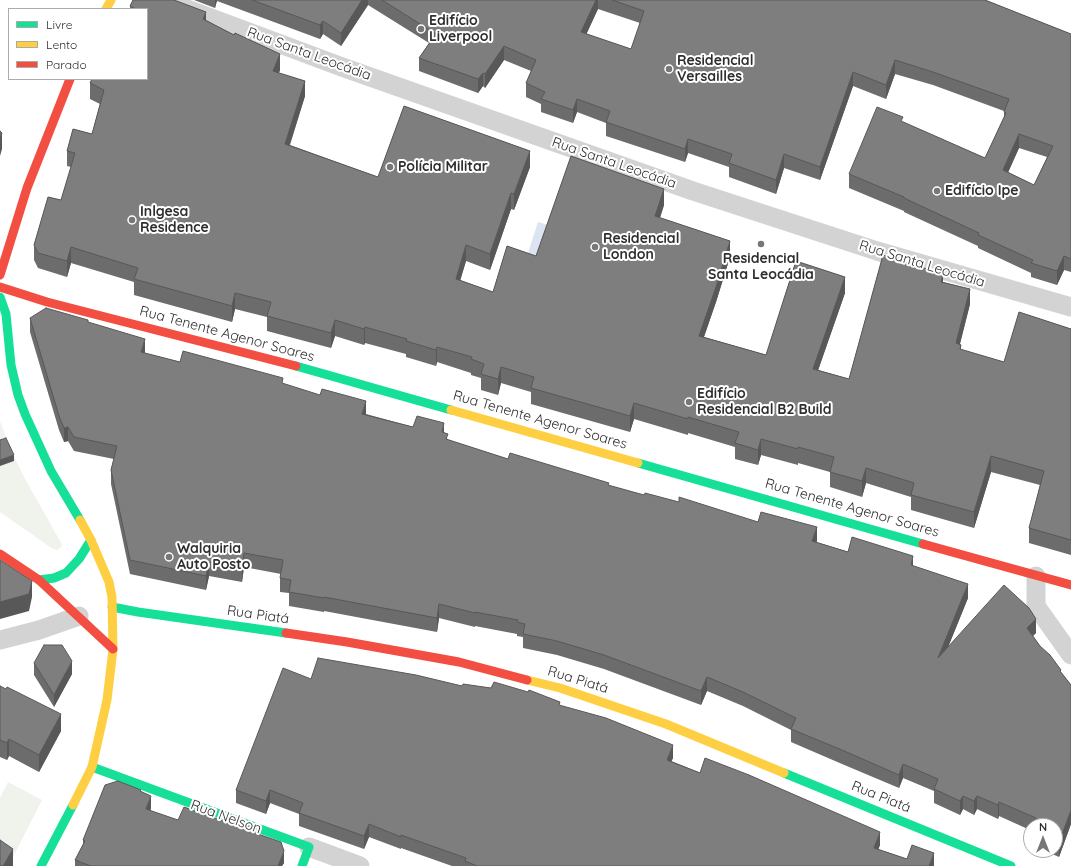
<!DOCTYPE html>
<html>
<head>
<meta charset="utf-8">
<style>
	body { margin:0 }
	#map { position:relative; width:1071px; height:866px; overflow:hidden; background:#fff; font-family:Quicksand,sans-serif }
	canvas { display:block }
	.legend { position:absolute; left:8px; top:8px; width:140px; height:72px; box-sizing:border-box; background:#fff; border:1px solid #ababab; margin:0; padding:5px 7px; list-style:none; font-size:12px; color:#2e2e2e }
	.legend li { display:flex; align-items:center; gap:8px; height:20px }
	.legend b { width:20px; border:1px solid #ababab }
	.north { position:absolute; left:1023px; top:818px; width:40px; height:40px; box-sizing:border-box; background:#fff; border:1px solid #ababab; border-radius:50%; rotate:0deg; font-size:11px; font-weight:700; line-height:16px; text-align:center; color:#2e2e2e }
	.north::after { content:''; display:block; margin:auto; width:14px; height:18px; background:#777; clip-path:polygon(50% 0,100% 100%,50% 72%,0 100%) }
</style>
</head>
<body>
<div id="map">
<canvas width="1071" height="866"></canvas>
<ul class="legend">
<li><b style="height:5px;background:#16e098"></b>Livre</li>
<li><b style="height:5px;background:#ffcf43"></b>Lento</li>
<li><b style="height:5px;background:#f24e42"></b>Parado</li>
</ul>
<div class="north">N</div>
</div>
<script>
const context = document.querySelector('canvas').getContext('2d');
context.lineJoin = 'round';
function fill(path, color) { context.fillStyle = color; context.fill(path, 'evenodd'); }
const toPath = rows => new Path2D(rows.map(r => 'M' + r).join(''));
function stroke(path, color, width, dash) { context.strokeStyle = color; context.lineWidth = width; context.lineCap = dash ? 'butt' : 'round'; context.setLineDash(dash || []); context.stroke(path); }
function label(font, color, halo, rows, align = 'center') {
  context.font = font + ' Quicksand,sans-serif'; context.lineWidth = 4; context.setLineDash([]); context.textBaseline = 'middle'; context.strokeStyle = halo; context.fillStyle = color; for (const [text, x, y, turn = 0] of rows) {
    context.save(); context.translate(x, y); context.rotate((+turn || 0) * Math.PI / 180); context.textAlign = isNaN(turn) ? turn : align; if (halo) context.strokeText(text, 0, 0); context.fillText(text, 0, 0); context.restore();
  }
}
fill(toPath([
	[0,421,10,448,25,479,60,541,62,546,58,550,53,549,0,512],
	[8,782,42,800,11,861,0,855,0,798]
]), '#eff3ec');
fill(toPath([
	[538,222,548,225,534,265,525,262]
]), '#dbe4f0');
stroke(toPath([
	[163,0,342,67,693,191,877,251,1071,307],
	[1036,576,1036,606,1071,655],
	[0,640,39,630,79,616],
	[309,847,360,866]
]), '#d3d3d3', 19);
stroke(toPath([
	[0,297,6,314,11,365,18,395,25,414,51,471,80,520],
	[296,366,451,410],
	[638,463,923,544],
	[39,580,54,578,66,573,79,559,91,540],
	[112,607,138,612,286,633],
	[92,767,309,847,302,866],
	[784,773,1011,866],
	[41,866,73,805]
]), '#16e098', 9);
stroke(toPath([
	[106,9,111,0],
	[451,410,638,463],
	[527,680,560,688,666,724,784,773],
	[73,805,92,767,107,700,113,649,112,597,109,582,91,540,80,520]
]), '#ffcf43', 9);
stroke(toPath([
	[0,275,27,188,70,79],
	[0,287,47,302,296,366],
	[923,544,1071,585],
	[0,554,39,580,113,649],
	[286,633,347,642,459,662,527,680]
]), '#f24e42', 9);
fill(toPath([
	[133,0,174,0,206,12,206,20,234,35,235,33,280,54,280,70,279,73,305,81,305,96,290,145,378,177,404,106,530,151,530,167,514,210,511,209,490,270,466,261,460,280,493,292,507,246,536,256,571,156,664,189,664,205,660,218,730,241,730,257,716,302,704,337,766,355,796,261,845,277,845,293,818,370,849,379,883,255,943,274,943,282,970,289,970,304,960,344,961,345,961,350,1004,362,1019,312,1071,329,1071,555,1029,543,1029,528,1040,485,991,472,974,528,911,510,911,497,866,483,862,497,830,487,830,472,798,463,798,465,761,455,758,465,735,459,735,447,688,433,688,435,634,419,630,432,531,404,531,392,501,383,498,395,481,390,481,378,471,375,471,373,437,362,436,366,406,357,406,354,365,343,364,345,335,336,331,348,267,331,267,317,235,309,232,322,134,295,134,282,71,263,67,277,38,268,34,260,34,245,48,197,61,200,71,167,67,166,67,151,73,129,92,134,100,104,90,99,90,83,92,79,147,79,147,9,130,9,130,6],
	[194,0,985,0,1071,34,1071,272,1064,270,1057,285,1031,277,1031,273,978,248,978,246,904,212,904,211,849,188,849,174,903,122,985,158,1004,117,1004,111,933,85,895,74,886,99,853,86,820,180,784,168,776,194,729,177,729,167,688,153,685,162,606,136,606,123,577,112,573,123,541,112,541,104,526,97,526,83,531,71,504,60,485,88,483,86,478,93,419,71,419,58,429,43,368,5,341,46,323,34,320,39,217,1,215,8],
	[598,9,640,23,631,49,586,34],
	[1019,148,1047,157,1034,185,1008,172],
	[30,318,88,322,144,353,180,362,283,384,366,414,413,427,444,433,448,440,508,459,817,541,816,542,848,552,913,566,968,598,948,647,1036,633,1033,636,1040,646,1071,685,1071,824,1059,857,1043,850,1055,850,1055,826,1031,826,1031,845,1030,845,1030,830,999,816,998,819,977,809,974,815,963,809,960,815,934,803,934,791,903,778,899,788,842,764,791,742,791,730,743,706,707,691,701,705,604,669,557,655,523,648,523,637,517,636,517,634,475,626,475,627,439,618,437,632,324,611,324,612,289,606,289,593,280,592,280,578,281,574,244,567,242,582,209,576,206,590,130,574,111,484,111,470,114,459,74,451,68,441,64,442,59,430,30,332],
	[34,663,72,674,54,707,34,675],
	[311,679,462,686,560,706,673,758,671,761,880,845,878,849,907,859,934,866,452,866,401,848,401,849,369,837,364,849,299,826,299,814,270,803,266,814,236,803,236,790],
	[0,686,61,731,39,772,9,756,7,760,0,757],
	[141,792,151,808,150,811,178,820,257,834,284,863,282,866,75,866,75,860,83,844,83,840]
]), '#6c6c6c');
fill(toPath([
	[215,0,217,0,215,8],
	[362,0,368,0,368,5,341,46,341,33],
	[596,0,598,0,598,9,581,46,581,32],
	[206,12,206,28,203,19],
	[323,21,323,34,320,39,320,25],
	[504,46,504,60,485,88,485,74],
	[280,54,280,70,273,86,273,71],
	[895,60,895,74,886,99,886,85],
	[853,72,853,86,820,180,820,167],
	[483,73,483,86,478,93,478,79],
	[305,81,305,96,285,159,285,144],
	[577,99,577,112,573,123,573,110],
	[2,133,2,149,0,156,0,139],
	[1019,134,1019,148,1003,184,1003,170],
	[688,139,688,153,685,162,685,149],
	[530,151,530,167,514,210,514,194],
	[784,154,784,168,776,194,776,180],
	[664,189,664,205,655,232,655,216],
	[511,193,511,209,490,270,490,254],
	[730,241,730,257,716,302,699,351,699,336],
	[466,245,466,261,456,295,456,279],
	[71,247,71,263,67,277,67,261],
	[1064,256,1064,270,1057,285,1057,271],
	[943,274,943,289,941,282],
	[845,277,845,293,813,385,813,369],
	[970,289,970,304,956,359,956,343],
	[235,293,235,309,232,322,232,306],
	[335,320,335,336,331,348,331,333],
	[365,327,365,343,364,345,364,329],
	[145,339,145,353,141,366,141,352],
	[437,347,437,362,436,366,436,350],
	[501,367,501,383,498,395,498,379],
	[366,401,366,415,362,414],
	[634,403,634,419,630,432,630,416],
	[444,423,444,437,442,432],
	[68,427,68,441,64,442,64,428],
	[761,439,761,455,758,465,758,450],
	[14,455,14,461,0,466,0,460],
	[991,456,991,472,974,528,974,512],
	[866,468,866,483,862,497,862,481],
	[817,527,817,541,812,555,812,541],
	[244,553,244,567,242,582,242,568],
	[913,556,913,569,911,565],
	[209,562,209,576,206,590,206,576],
	[32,581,32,597,29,611,0,619,0,602],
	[968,584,968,598,938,672,938,658],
	[439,604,439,618,437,632,437,618],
	[1036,619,1036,633,1027,641,1027,628],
	[72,661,72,674,54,707,54,695],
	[707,677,707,691,701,705,701,691],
	[61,714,61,731,39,772,39,755],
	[9,739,9,756,7,760,7,743],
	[673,745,673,758,667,772,667,760],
	[903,764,903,778,899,788,899,775],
	[270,790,270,803,266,814,266,801],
	[151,796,151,808,146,822,146,809],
	[963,796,963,809,960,815,960,801],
	[977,796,977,809,974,815,974,801],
	[999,802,999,816,998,819,998,805],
	[1071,810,1071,824,1059,857,1059,843],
	[369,824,369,837,364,849,364,836],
	[880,832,880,845,874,861,874,848],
	[13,849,13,866,3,866],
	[284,851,284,863,282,866,278,866],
	[934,853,934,866,929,866]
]), '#585858');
const building = toPath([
	[133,0,174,0,206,12,203,19,234,35,235,33,280,54,273,71,305,81,285,144,378,177,404,106,530,151,514,194,511,193,490,254,466,245,456,279,493,292,507,246,536,256,571,156,664,189,655,216,730,241,716,287,699,336,766,355,796,261,845,277,813,369,849,379,883,255,943,274,941,282,970,289,956,343,961,345,960,349,1004,362,1019,312,1071,329,1071,540,1029,528,1044,471,991,456,974,512,911,495,914,483,866,468,862,481,830,472,834,457,798,447,798,449,761,439,758,450,735,443,739,432,688,417,688,419,634,403,630,416,531,388,534,377,501,367,498,379,481,374,484,364,471,359,472,357,437,347,436,350,406,341,407,339,365,327,364,329,335,320,331,333,267,316,271,302,235,293,232,306,134,279,138,268,71,247,67,261,38,253,34,245,48,197,61,200,75,153,67,151,73,129,92,134,104,90,90,83,92,79,147,79,147,9,136,9,130,6,133,0],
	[252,0,362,0,341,33,323,21,320,25,252,0],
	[382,0,596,0,581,32,631,49,644,11,612,0,985,0,1071,34,1071,259,1064,256,1057,271,1031,263,1033,260,978,235,979,233,904,198,904,197,849,174,877,107,903,117,901,121,985,158,1006,113,1004,112,1009,99,933,72,895,60,886,85,853,72,820,167,784,154,776,180,729,163,732,154,688,139,685,149,606,122,610,111,577,99,573,110,541,99,545,92,526,83,536,60,504,46,485,74,483,73,478,79,419,58,436,34,382,0],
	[1019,134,1053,146,1034,185,1003,170,1019,134],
	[0,131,2,133,0,139,0,131],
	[46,308,88,320,88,322,145,339,141,352,180,362,183,351,283,378,282,383,320,395,322,389,366,401,362,414,413,427,417,416,444,423,442,432,448,434,446,439,508,459,510,453,609,483,608,485,644,495,645,493,679,502,679,497,758,522,761,512,817,527,812,541,848,552,852,537,913,556,911,565,968,584,938,658,1004,585,1029,608,1036,619,1027,628,1040,646,1050,655,1061,670,1060,671,1071,685,1071,810,1059,843,1055,841,1055,826,1032,826,1036,818,999,802,998,805,977,796,974,801,963,796,960,801,934,789,938,779,903,764,899,775,842,750,791,729,796,718,743,692,707,677,701,691,604,655,557,641,523,634,525,624,517,622,518,620,475,612,475,613,439,604,437,618,324,597,324,598,289,592,291,580,280,578,283,560,244,553,242,568,209,562,206,576,130,560,111,470,117,446,74,437,68,427,64,428,59,416,30,318,46,308],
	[6,438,14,455,0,460,0,440,6,438],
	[0,560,32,581,29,594,0,602,0,560],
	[44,645,62,645,72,661,54,695,34,663,44,645],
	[318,658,416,675,462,686,463,684,491,688,494,682,528,692,529,690,560,702,559,705,606,718,673,745,667,760,700,773,705,758,749,775,880,832,874,848,907,859,912,845,934,853,929,866,477,866,465,861,466,858,401,835,401,837,369,824,364,836,299,813,303,803,270,790,266,801,236,790,283,668,311,679,318,658],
	[0,686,6,689,7,687,61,714,39,755,9,739,7,743,0,740,0,686],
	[118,781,141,790,140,791,151,796,146,809,178,820,184,807,223,821,225,817,257,829,255,833,281,842,284,851,278,866,91,866,75,860,85,841,83,840,105,785,118,781],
	[0,840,13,849,3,866,0,866,0,840]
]);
fill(building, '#7e7e7e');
stroke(building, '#585858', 1);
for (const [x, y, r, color] of [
	[421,29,4,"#777"],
	[669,69,4,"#777"],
	[390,167,4,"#777"],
	[937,191,4,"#777"],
	[132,220,4,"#777"],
	[761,244,4,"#777"],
	[595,247,4,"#777"],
	[689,402,4,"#777"],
	[169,557,4,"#777"]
]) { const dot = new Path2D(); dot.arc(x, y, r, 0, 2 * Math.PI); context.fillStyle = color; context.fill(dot); stroke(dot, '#fff', 1.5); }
label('bold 14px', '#2e2e2e', '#fff', [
	["Edifício",429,21],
	["Liverpool",429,37],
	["Residencial",677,61],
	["Versailles",677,77],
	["Polícia Militar",398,167],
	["Edifício Ipe",945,191],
	["Inlgesa",140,212],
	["Residence",140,228],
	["Residencial",603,239],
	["London",603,255],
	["Residencial",761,259,"center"],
	["Santa Leocádia",761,275,"center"],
	["Edifício",697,394],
	["Residencial B2 Build",697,410],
	["Walquiria",177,549],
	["Auto Posto",177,565]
], 'left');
label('14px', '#2e2e2e', '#fff', [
	["Rua Santa Leocádia",309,54,20],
	["Rua Santa Leocádia",614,163,19],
	["Rua Santa Leocádia",922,264,17],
	["Rua Tenente Agenor Soares",227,334,15],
	["Rua Tenente Agenor Soares",540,420,16],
	["Rua Tenente Agenor Soares",852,508,16],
	["Rua Piatá",258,615,8],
	["Rua Piatá",578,680,17],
	["Rua Piatá",881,797,22],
	["Rua Nelson",226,817,20]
]);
</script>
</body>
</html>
